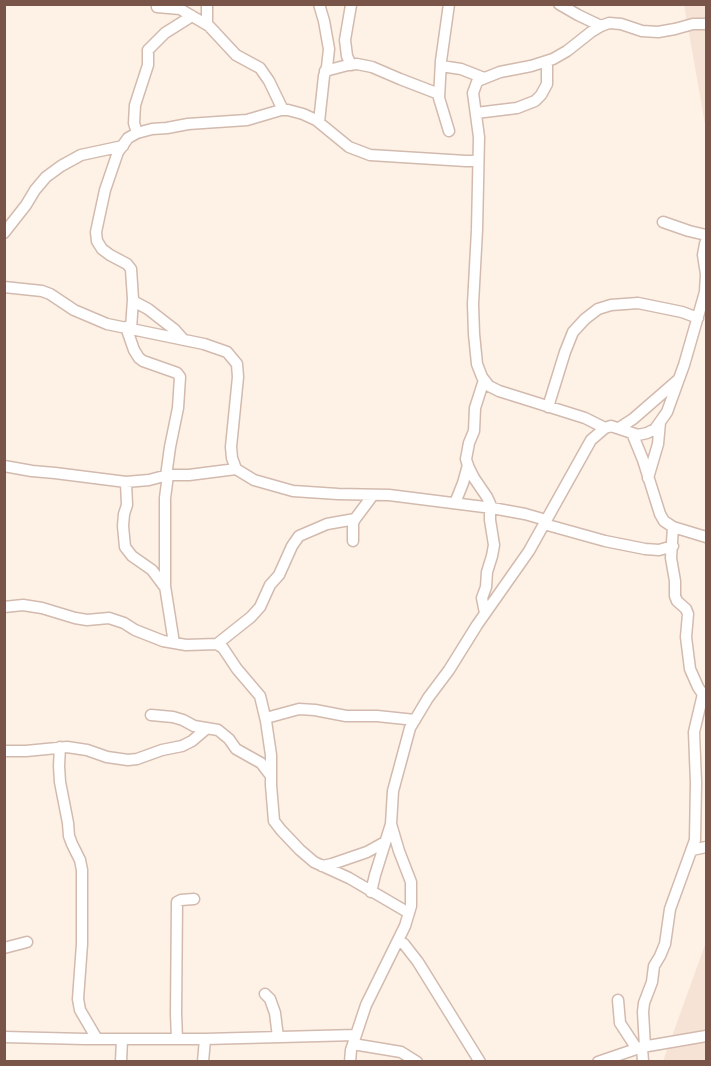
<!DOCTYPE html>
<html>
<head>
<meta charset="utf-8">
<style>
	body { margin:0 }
	#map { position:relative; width:711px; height:1066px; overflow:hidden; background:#fef2e7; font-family:"Archivo Narrow",sans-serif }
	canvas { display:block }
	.frame { position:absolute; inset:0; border:6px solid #795449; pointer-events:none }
</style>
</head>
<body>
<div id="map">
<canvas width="711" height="1066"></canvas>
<div class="frame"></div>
</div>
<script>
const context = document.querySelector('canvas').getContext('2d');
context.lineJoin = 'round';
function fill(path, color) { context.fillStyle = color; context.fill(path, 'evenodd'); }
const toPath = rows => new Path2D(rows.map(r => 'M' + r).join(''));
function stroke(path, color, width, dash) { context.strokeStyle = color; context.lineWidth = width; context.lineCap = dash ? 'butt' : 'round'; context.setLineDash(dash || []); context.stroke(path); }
fill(toPath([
	[684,5,706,5,706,130],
	[706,942,706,1061,663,1061]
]), '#f6e3d5');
const minor = toPath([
	[319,4,324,21,329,49,327,67,324,76,319,122],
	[449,4,441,61,439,98,449,131],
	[559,4,578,15,601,26],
	[351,5,345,40,347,56,351,65],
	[157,7,180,9,209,26,236,55,260,68,269,81,283,110],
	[207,25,207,4],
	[441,66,461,69,484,78],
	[325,71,348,65,357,64,372,67,400,79,439,94],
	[476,113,517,108,535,101,541,95,547,84,547,61],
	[137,133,134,123,135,105,148,65,148,50,165,33,192,16],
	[663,222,689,231,706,235],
	[4,233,26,205,35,190,46,177,61,166,81,155,123,146],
	[4,287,42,291,50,294,74,310,107,324,204,344,227,352,237,364,238,377,231,447,232,458,236,469,254,480,293,491,338,494,389,495,492,508,525,514,546,520],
	[133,301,148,309,175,330,184,340],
	[126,327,134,350,139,358,143,361,177,373,180,377,178,408,170,447,166,476],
	[131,329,133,299,131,269,127,264,110,255,102,249,97,241,96,232,105,190,118,152,128,138,137,133,152,129,167,128,188,124,247,120,281,110,288,110,303,114,316,120,349,147,370,155,466,161,478,161],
	[484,380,475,408,474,431,469,443,466,459,468,466,474,478,487,497,492,508],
	[548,407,565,352,573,332,585,319,598,309,611,305,638,303,682,312,698,318],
	[605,428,585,418,499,391,489,386,482,377,477,364,474,334,473,304,477,230,479,137,473,93,477,82,480,80,500,72,531,66,553,59,567,51,591,32,601,26,609,23,621,24,642,31,658,32,675,29,693,24,706,24],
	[619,428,633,419,679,379],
	[632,433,643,460,660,514,664,521,673,527,706,537],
	[4,466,32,471,55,473,126,482,149,480,168,475,189,475,236,469],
	[168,475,165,498,165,586,174,643],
	[648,478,658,444,660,422],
	[126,482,127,505,124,514,123,526,125,547,132,556,152,570,164,586],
	[455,503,463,483,468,465],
	[544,524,605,541,645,549,659,550,673,546],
	[673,527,671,558,675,581,675,596,677,601,686,609,688,614,686,637,690,669,698,687,706,699],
	[353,541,353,523,355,519,373,495],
	[4,607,23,605,42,608,75,618,87,620,109,618,124,623,135,630,163,641,186,645,217,644,223,648,237,669,260,696,266,721,271,755,271,785,274,821,281,830,300,850,314,862,349,878,409,913],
	[485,613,482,598,486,587,487,572,492,556,494,545,490,520,490,508],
	[217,644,251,617,260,607,270,585,279,575,292,546,299,536,327,524,355,519],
	[151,715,173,717,183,720,194,726,218,730,229,739,236,749,261,763,271,776],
	[266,718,299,709,315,710,346,716,377,716,415,720],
	[60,747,59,766,60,782,68,823,69,836,72,844,80,860,82,870,82,944,78,999,80,1010,97,1039],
	[4,751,26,751,67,747,87,750,107,757,128,760,137,759,162,750,182,746,192,741,206,729],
	[692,850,706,847],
	[322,866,332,864,367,852,385,842],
	[371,892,375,875,391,824],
	[398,941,404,944,418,962,480,1062],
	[4,948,27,942],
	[265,994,270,999,275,1013,278,1037],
	[618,1000,620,1023,637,1049],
	[4,1037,85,1039,205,1039,356,1035],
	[177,1039,176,1014,177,902,181,900,194,899],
	[353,1044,401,1052,417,1062],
	[642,1047,643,1062],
	[645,1047,643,1012,644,1003,652,982,654,966,660,956,665,944,670,909,695,840,696,783,694,732,703,694],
	[121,1062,122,1039],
	[203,1062,205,1039],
	[350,1062,351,1050,366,1005,405,926,411,906,411,882,399,851,391,824,393,791,410,728,428,698,449,670,477,625,529,551,591,440,605,428,611,426,638,435,647,433,655,429,667,412,684,365,705,292,706,274,703,255,705,244,706,241],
	[598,1062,642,1047,706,1036]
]);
stroke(minor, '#d3baae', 13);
stroke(minor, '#fff', 10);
</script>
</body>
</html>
